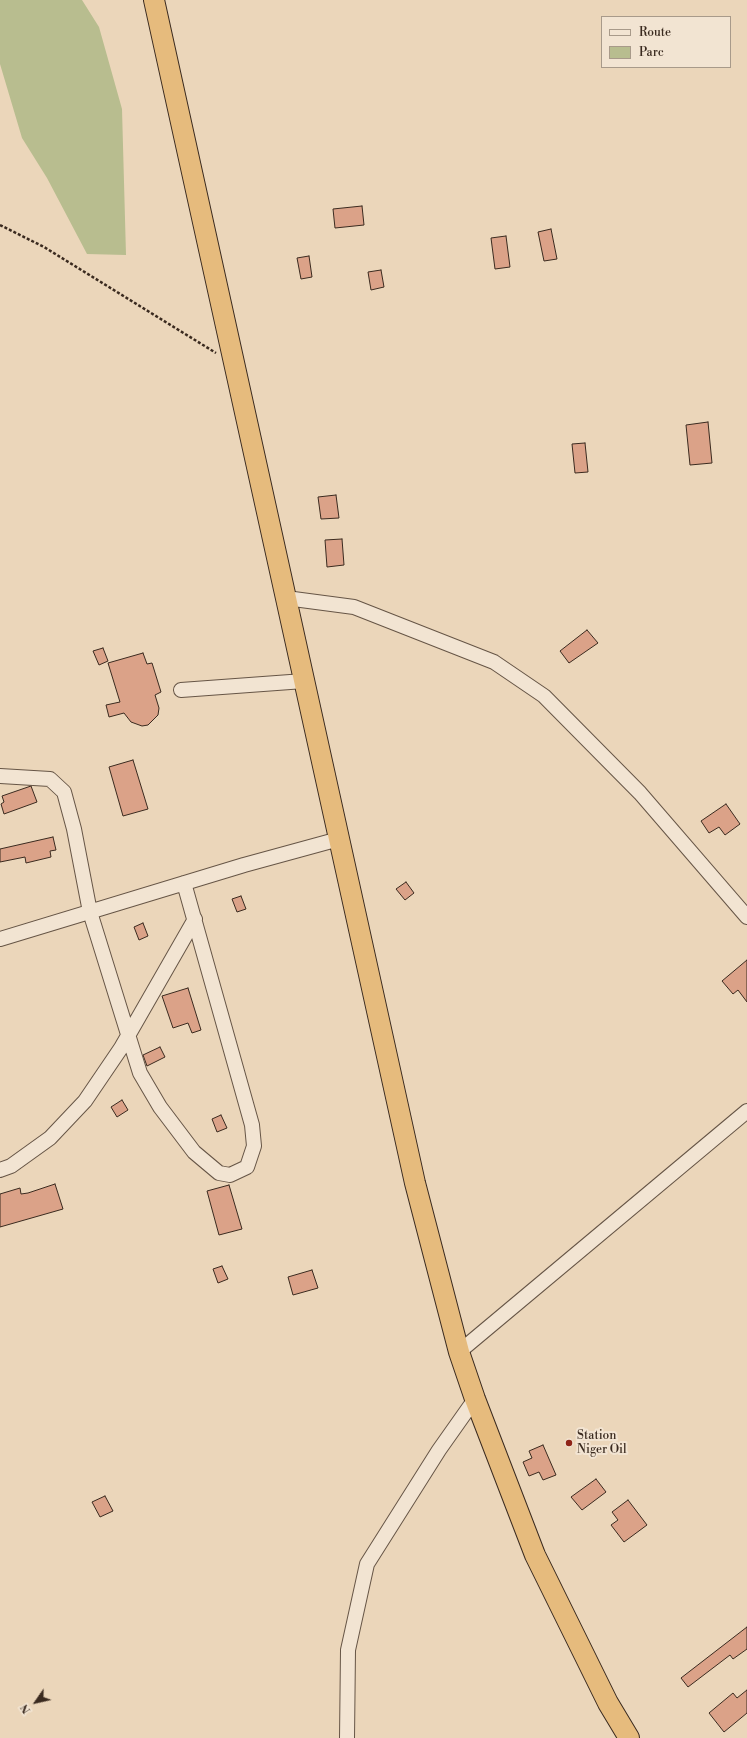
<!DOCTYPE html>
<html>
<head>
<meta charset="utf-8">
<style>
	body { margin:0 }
	#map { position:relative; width:747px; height:1738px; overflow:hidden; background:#ebd6ba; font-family:"Libre Bodoni",serif }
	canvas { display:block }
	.legend { position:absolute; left:601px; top:16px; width:130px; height:52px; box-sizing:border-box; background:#f2e4d2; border:1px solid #a89a8a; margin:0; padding:5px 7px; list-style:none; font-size:12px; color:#3a2a1f }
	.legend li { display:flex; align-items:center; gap:8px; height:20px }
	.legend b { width:20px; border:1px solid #a89a8a }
	.north { position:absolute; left:16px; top:1682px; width:40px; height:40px; -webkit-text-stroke:3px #f2e4d2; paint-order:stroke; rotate:236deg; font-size:11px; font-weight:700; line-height:16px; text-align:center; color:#3a2a1f }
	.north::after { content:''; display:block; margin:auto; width:14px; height:18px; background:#3a2a1f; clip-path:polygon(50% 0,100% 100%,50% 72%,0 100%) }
</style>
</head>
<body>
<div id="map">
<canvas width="747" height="1738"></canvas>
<ul class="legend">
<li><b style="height:5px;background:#f2e4d2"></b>Route</li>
<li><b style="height:11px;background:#b8bd8f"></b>Parc</li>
</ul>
<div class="north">N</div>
</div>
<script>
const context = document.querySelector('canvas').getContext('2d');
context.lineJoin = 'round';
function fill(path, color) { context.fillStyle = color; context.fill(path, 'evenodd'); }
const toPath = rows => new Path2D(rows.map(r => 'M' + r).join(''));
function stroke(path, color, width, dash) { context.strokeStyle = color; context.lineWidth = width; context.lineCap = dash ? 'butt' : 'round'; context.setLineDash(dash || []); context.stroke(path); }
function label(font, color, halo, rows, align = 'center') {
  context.font = font + ' "Libre Bodoni",serif'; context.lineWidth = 4; context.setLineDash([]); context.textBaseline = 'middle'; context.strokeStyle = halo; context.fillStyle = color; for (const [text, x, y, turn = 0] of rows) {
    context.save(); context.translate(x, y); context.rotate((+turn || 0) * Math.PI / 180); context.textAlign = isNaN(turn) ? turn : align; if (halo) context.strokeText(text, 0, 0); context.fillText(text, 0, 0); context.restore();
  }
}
fill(toPath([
	[0,0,82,0,99,27,122,109,126,255,87,254,47,178,22,138,0,64]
]), '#b8bd8f');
const building = toPath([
	[362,206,364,225,335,228,333,209,362,206],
	[551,229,557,259,544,261,538,232,551,229],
	[506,236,510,267,495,269,491,238,506,236],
	[309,256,312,277,301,279,297,258,309,256],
	[381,270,384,287,371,290,368,272,381,270],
	[708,422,712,463,690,465,686,425,708,422],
	[585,443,588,472,575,473,572,444,585,443],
	[336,495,339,518,321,519,318,497,336,495],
	[342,539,344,565,327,567,325,540,342,539],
	[587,630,598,643,569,663,560,651,587,630],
	[103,648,108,661,99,665,93,651,103,648],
	[143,653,147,664,152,663,161,692,155,695,159,708,158,715,148,725,142,726,131,722,124,713,109,717,106,705,120,702,108,663,143,653],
	[133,760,148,809,123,816,109,767,133,760],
	[31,786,37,802,4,814,1,804,4,802,2,796,31,786],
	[726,804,740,824,725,835,719,827,709,833,701,821,726,804],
	[53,837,56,850,50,851,51,857,26,863,25,857,0,862,0,849,53,837],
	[406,882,414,893,405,900,396,889,406,882],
	[241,896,246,909,237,912,232,899,241,896],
	[143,923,148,936,139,940,134,927,143,923],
	[747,960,747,1002,738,990,733,994,722,981,747,960],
	[188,988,201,1030,192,1033,188,1023,173,1028,162,996,188,988],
	[160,1047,165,1057,147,1066,143,1055,160,1047],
	[122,1100,128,1110,117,1117,111,1107,122,1100],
	[221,1115,227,1128,217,1132,212,1119,221,1115],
	[55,1184,63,1209,0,1227,0,1194,20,1188,21,1194,28,1193,55,1184],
	[229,1185,242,1229,219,1235,207,1191,229,1185],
	[222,1266,228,1279,218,1283,213,1269,222,1266],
	[312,1270,318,1288,293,1295,288,1277,312,1270],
	[543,1445,556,1475,543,1480,539,1472,529,1476,523,1462,532,1458,529,1451,543,1445],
	[596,1479,606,1492,582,1510,571,1497,596,1479],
	[105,1496,113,1511,100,1517,92,1502,105,1496],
	[628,1500,647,1525,624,1542,611,1525,618,1520,612,1512,628,1500],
	[747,1627,747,1649,733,1659,730,1655,688,1687,681,1678,747,1627],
	[747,1690,747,1713,724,1732,709,1713,733,1693,737,1698,747,1690]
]);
fill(building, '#dba288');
stroke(building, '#3a2a1f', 1);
const minor = toPath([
	[286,598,354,607,494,662,544,696,640,793,747,917],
	[181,690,304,681],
	[0,776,50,779,64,792,74,829,90,912,140,1073,160,1107,194,1152,219,1173,230,1175,247,1167,254,1146,252,1125,184,883],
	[0,939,244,865,339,839],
	[0,1170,11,1166,50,1138,85,1101,121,1048,195,919],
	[459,1352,747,1111],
	[347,1738,348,1650,367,1564,439,1450,475,1399]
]);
const highway = toPath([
	[154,0,415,1183,459,1352,475,1399,535,1555,608,1703,629,1738]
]);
stroke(minor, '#665546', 16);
stroke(highway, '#3a2a1f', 22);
stroke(toPath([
	[0,225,44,247,216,353]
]), '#3a2a1f', 2.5, [3, 2]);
stroke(minor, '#f2e4d2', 14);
stroke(highway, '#e6bb7d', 20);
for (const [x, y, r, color] of [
	[569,1443,4,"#8f2418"]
]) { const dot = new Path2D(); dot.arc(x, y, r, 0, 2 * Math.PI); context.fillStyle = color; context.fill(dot); stroke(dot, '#f2e4d2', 1.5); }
label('12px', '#3a2a1f', '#f2e4d2', [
	["Station",577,1436],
	["Niger Oil",577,1450]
], 'left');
</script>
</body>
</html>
